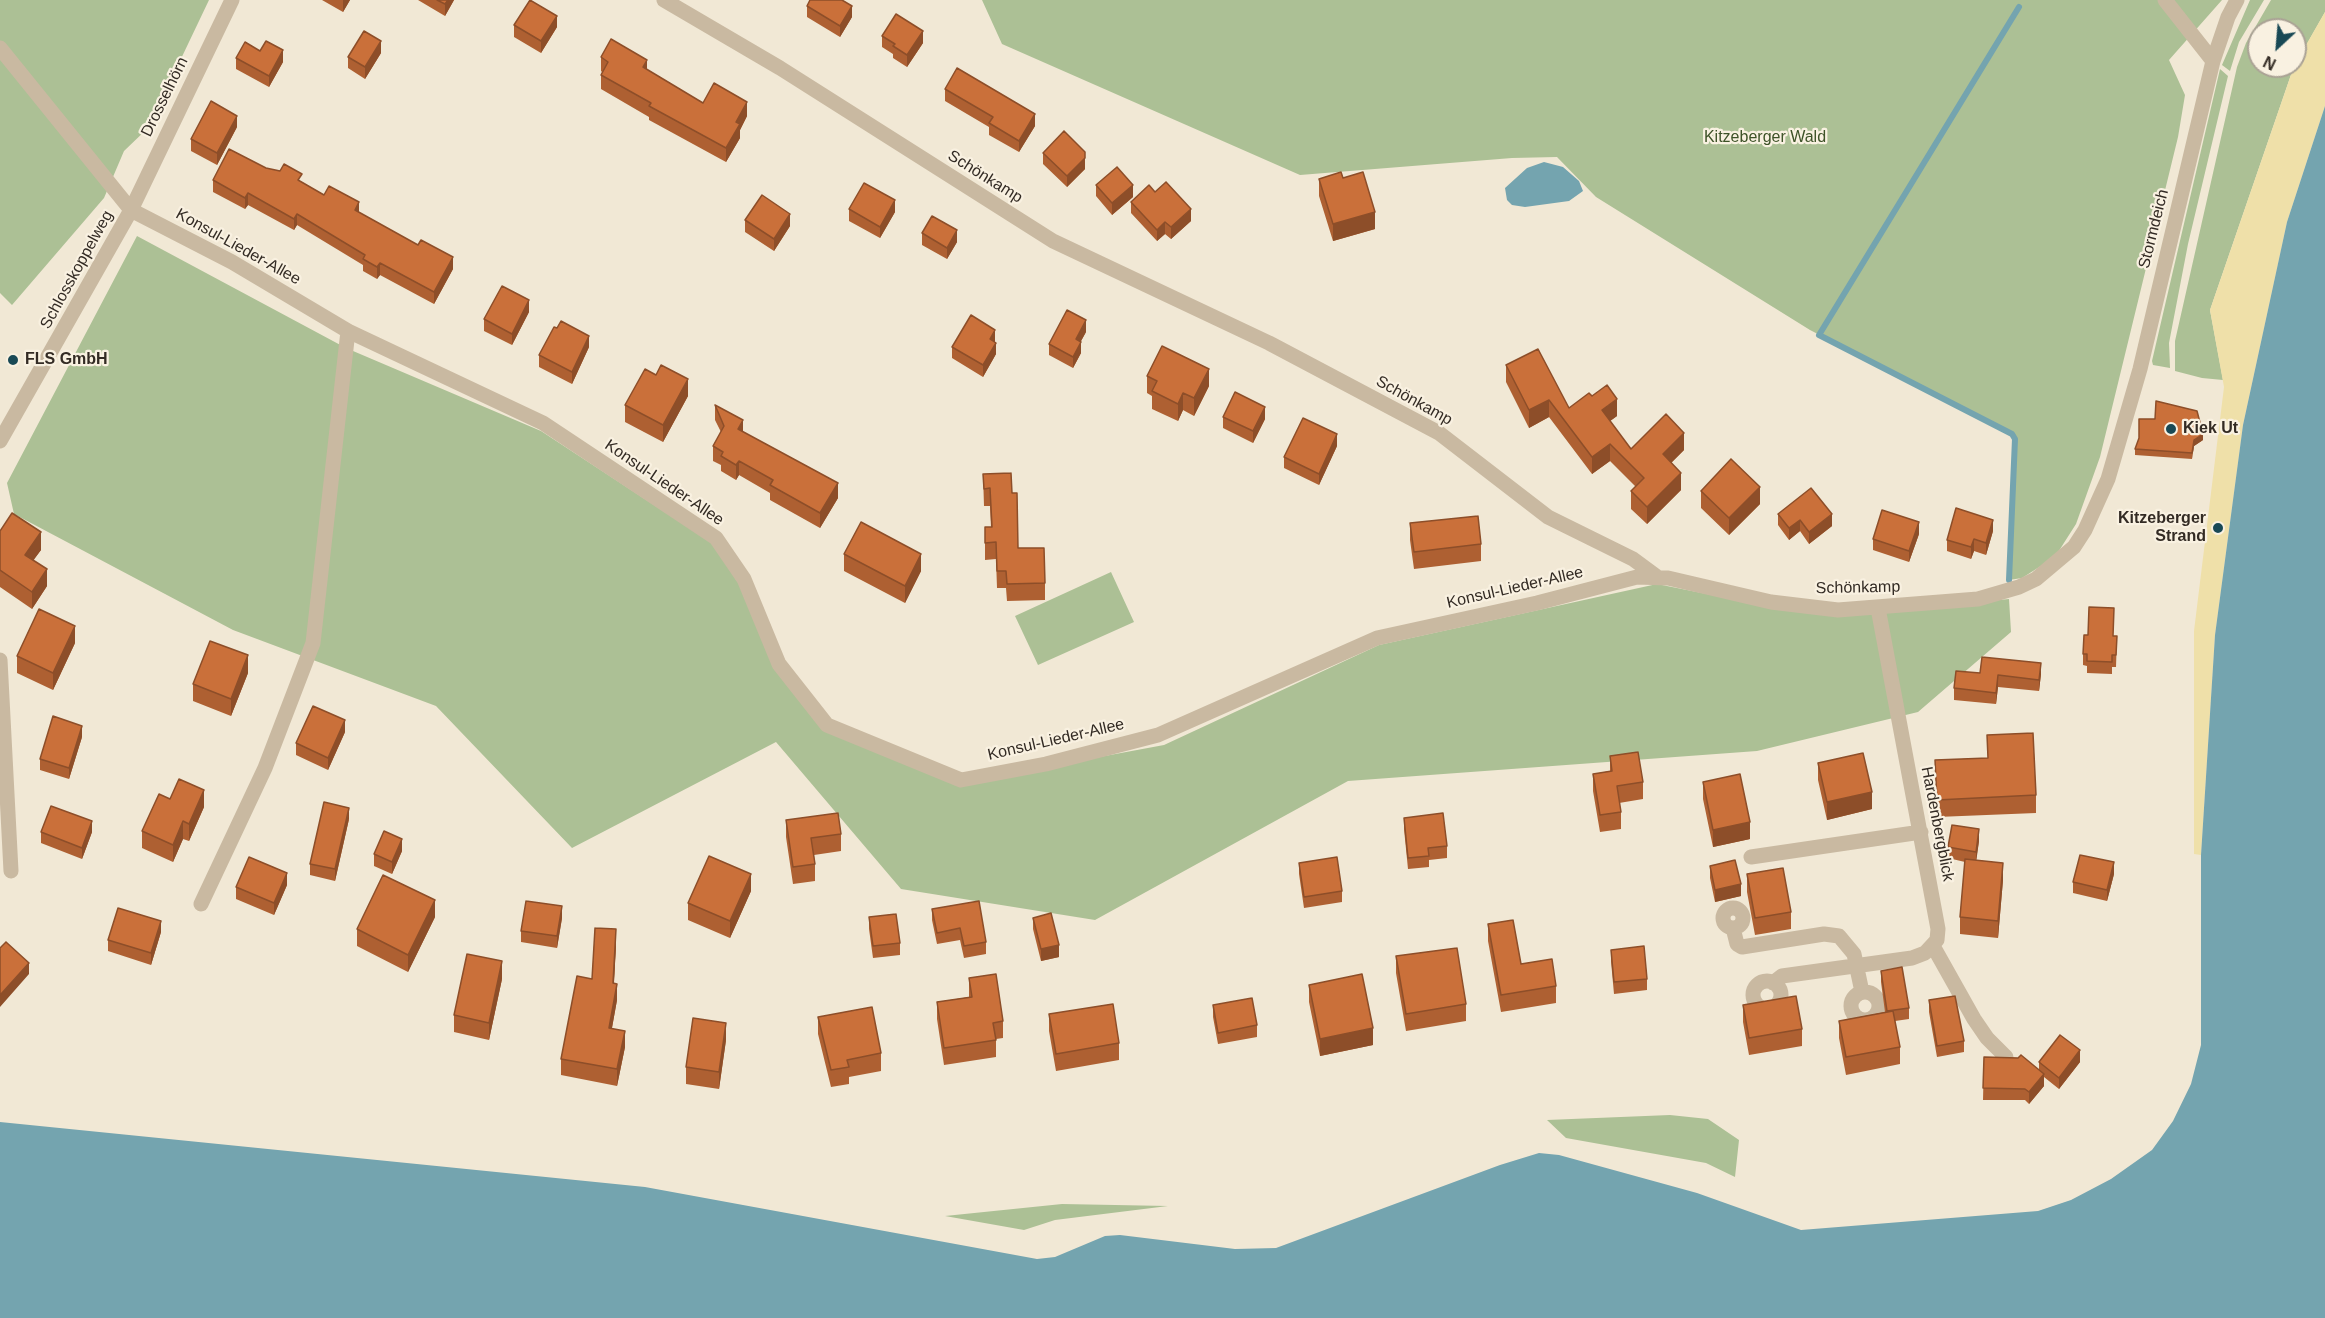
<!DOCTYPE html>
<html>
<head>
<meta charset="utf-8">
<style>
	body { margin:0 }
	#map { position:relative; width:2325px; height:1318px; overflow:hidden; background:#f1e8d5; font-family:Helvetica,sans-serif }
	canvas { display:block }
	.north { position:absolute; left:2247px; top:18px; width:60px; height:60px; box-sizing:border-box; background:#f9f1e1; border:2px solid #aaa295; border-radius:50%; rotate:206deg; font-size:16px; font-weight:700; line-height:24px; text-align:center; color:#332b24 }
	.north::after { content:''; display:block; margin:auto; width:21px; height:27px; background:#194955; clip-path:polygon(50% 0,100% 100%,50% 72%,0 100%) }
</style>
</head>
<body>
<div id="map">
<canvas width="2325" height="1318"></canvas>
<div class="north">N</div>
</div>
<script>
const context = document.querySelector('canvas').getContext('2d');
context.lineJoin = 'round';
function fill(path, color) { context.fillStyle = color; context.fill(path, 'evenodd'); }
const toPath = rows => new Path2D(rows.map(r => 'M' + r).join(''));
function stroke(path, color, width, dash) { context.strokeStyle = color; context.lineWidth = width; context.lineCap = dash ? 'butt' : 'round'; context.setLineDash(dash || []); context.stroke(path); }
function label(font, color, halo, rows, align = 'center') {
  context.font = font + ' Helvetica,sans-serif'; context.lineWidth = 4.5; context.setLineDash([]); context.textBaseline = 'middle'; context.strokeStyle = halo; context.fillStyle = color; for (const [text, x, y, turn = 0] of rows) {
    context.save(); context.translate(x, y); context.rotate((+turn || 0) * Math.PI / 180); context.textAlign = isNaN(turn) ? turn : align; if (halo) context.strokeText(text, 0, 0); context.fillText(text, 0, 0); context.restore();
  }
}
fill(toPath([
	[0,0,209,0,148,128,124,151,104,198,12,305,0,293],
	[982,0,2222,0,2169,60,2185,95,2178,137,2100,457,2076,524,2055,557,2022,578,2009,580,2015,439,2012,434,1810,330,1596,197,1557,157,1512,158,1300,175,1002,44],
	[2250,0,2264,0,2239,42,2230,71,2222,65],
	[2271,0,2325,0,2325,12,2295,65,2295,30,2259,30,2259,66,2294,66,2210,310,2223,380,2202,378,2175,371,2175,341,2237,67,2246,43],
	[2220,69,2228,76,2188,244,2169,343,2170,368,2153,365,2152,361],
	[137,236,346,348,541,431,712,543,739,584,825,728,959,783,1164,745,1379,645,1657,584,1792,611,1873,613,2009,599,2011,632,1918,712,1757,751,1348,781,1095,920,901,889,776,742,572,848,436,706,233,630,14,514,7,483],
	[1111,572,1134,622,1038,665,1015,616],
	[1670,1115,1708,1119,1739,1140,1735,1177,1706,1163,1566,1138,1547,1120],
	[1062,1204,1168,1206,1055,1220,1024,1230,945,1216]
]), '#acc095');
fill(toPath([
	[2325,12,2325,106,2287,222,2243,425,2215,635,2201,855,2194,854,2194,631,2224,387,2210,310,2294,66]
]), '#efe0a9');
fill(toPath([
	[2325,106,2325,1318,0,1318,0,1122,645,1187,1037,1259,1055,1257,1105,1236,1120,1235,1235,1249,1276,1248,1500,1165,1539,1153,1559,1155,1697,1193,1801,1230,2038,1211,2071,1200,2111,1179,2152,1150,2173,1121,2191,1084,2201,1045,2201,855,2215,635,2243,425,2287,222],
	[1544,162,1563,167,1579,181,1583,191,1569,201,1525,207,1512,205,1507,200,1505,188,1527,168]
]), '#74a4af');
stroke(toPath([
	[2009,580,2015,439,2012,434,1819,335,2019,7]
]), '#74a4af', 6);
stroke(toPath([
	[664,0,780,68,1053,241,1269,343,1439,433,1548,517,1633,559,1656,576],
	[2165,0,2213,61],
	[0,48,131,210,232,262,348,331,543,423,716,538,744,579,779,664,827,725,961,780,1046,764,1158,735,1377,638,1537,603,1637,577,1668,578,1771,602,1838,610,1978,599,2019,587,2036,579,2074,547,2085,530,2108,479,2140,369,2213,61,2228,17,2237,0],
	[0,441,131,210,232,0],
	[0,660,11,871],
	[1751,857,1921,832],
	[201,904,265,768,313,643,348,331],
	'1723 918a10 10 0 1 1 20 0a10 10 0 1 1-20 0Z',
	[1733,928,1737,944,1742,947,1824,934,1839,936,1854,954,1862,992],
	[1933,946,1974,1019,1987,1038,2006,1057],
	'1753 995a14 14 0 1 1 28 0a14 14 0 1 1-28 0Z',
	[1773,983,1782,976,1912,958,1925,953,1937,940,1938,929,1878,608],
	'1851 1006a14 14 0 1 1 28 0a14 14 0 1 1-28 0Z'
]), '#c9b9a1', 15);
fill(toPath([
	[322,0,350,0,343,12],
	[418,0,454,0,445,16],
	[807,6,852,17,840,37,807,17],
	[514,25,557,27,541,53,514,37],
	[882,36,923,43,907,67,893,58,893,54,882,47],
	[260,51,283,62,269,87,236,69,236,58],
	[381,53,365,79,348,68,348,57],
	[601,57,647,70,703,103,747,116,740,130,740,138,726,162,649,120,649,117,601,89,601,75,602,72,601,71],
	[945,89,1035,126,1019,152,989,135,989,127,945,101],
	[237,127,217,165,191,151,191,139],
	[1043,153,1085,169,1067,187,1043,164],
	[266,168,302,182,324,195,359,212,453,269,434,304,380,275,377,279,363,271,363,265,297,225,294,230,248,205,245,209,213,192,213,180],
	[1343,178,1375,229,1333,241,1319,196,1319,179],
	[1096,185,1133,197,1112,215,1096,196],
	[1155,192,1191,221,1171,239,1165,234,1157,241,1131,213,1131,202],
	[849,209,895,212,880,238,849,221],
	[745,220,790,226,774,251,745,232],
	[922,233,957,242,947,259,922,245],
	[529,312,512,345,484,331,484,319],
	[1086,332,1081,341,1081,353,1073,368,1049,355,1049,344],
	[995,341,996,354,983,377,952,358,952,347],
	[589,347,572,384,539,367,539,355],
	[1506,365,1569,408,1592,396,1617,416,1610,421,1631,449,1684,450,1671,463,1681,490,1647,524,1631,509,1631,491,1636,487,1610,461,1592,474,1549,417,1529,428,1506,382],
	[656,375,688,396,663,442,625,422,625,405],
	[1147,376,1209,386,1194,416,1183,410,1178,421,1152,409,1152,396,1147,393],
	[715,405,743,432,838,498,820,528,770,500,770,493,739,475,736,480,721,471,721,465,713,461,713,446,721,432,715,420],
	[1223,417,1265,419,1253,443,1223,428],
	[2203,440,2194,446,2192,459,2135,455,2135,449],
	[1337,446,1319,485,1284,468,1284,457],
	[983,474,1012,493,1018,548,1045,583,1045,600,1007,601,1006,588,997,588,996,559,985,560,985,527,991,527,990,506,984,506],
	[1701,491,1760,504,1729,535,1701,508],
	[1778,514,1832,526,1809,544,1800,531,1789,540,1778,525],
	[1410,523,1481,544,1481,561,1414,569,1410,540],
	[0,531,41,550,33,560,47,586,32,609,0,587],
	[1993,531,1986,555,1974,551,1971,559,1947,551,1947,540],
	[1919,534,1909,562,1873,550,1873,539],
	[844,554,921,571,905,603,844,571],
	[2114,636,2117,636,2116,667,2112,667,2112,674,2087,673,2087,666,2083,665,2083,654],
	[75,643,53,690,17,673,17,656],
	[248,673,231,716,193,701,193,684],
	[1980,673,2041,674,2039,691,1998,687,1996,704,1954,700,1954,688],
	[345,732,328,770,296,755,296,743],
	[1987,735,2036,795,2036,813,1937,817,1935,760,1988,758],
	[82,737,69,779,40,770,40,759],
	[1610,756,1643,782,1643,799,1619,803,1621,812,1621,829,1600,832,1593,791,1593,774,1610,771],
	[1818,763,1872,809,1827,820,1818,780],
	[1703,782,1750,839,1713,847,1703,799],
	[170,799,204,807,189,841,183,839,173,862,142,848,142,831],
	[1404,818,1447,846,1447,858,1429,860,1429,867,1408,869,1404,829],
	[349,819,335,881,310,875,310,864],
	[786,820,841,834,841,851,814,855,815,864,815,881,793,884,786,837],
	[41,832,92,832,82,859,41,843],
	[1979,841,1976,860,2003,880,1998,938,1960,934,1960,917,1965,862,1948,858,1948,847],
	[402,851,392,874,374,866,374,854],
	[1299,863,1342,891,1342,902,1304,908,1299,874],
	[1710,866,1741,896,1715,902,1710,878],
	[1747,874,1791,912,1791,929,1755,935,1747,892],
	[2114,874,2107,901,2073,893,2073,882],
	[287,885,274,915,236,899,236,887],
	[751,891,730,938,688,920,688,903],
	[932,909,986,942,986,954,964,958,960,940,937,944,932,920],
	[435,917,408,972,357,946,357,929],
	[869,917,900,943,900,955,873,958,869,929],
	[562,918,557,948,521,942,521,931],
	[1033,918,1059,957,1041,961,1033,929],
	[1488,924,1521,964,1556,986,1556,1003,1501,1012,1488,941],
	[161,932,151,965,108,951,108,940],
	[616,945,614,983,617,1000,612,1028,625,1047,617,1086,561,1075,561,1059,592,979],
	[1611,950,1647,979,1647,990,1614,994,1611,961],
	[1396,956,1466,1004,1466,1021,1406,1031,1396,973],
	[1881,971,1909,1008,1909,1019,1895,1021,1900,1047,1900,1064,1846,1075,1839,1038,1839,1021,1885,1012,1881,982],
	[969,978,1003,1021,1003,1038,996,1039,996,1057,944,1065,937,1019,937,1002,969,997],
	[502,979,489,1040,454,1032,454,1015],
	[1309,985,1373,1045,1320,1056,1309,1002],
	[1929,1000,1964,1041,1964,1052,1937,1057,1929,1012],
	[1213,1005,1257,1025,1257,1037,1218,1044,1213,1017],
	[1743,1005,1802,1029,1802,1046,1749,1055,1743,1022],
	[1049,1014,1119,1043,1119,1060,1056,1071,1049,1031],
	[818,1017,881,1053,881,1071,849,1077,849,1084,831,1087,818,1034],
	[726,1040,719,1089,686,1084,686,1067],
	[1984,1057,2018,1058,2039,1070,2039,1062,2080,1062,2059,1089,2044,1077,2044,1086,2029,1104,2025,1100,1983,1100]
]), '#ae6032');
fill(toPath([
	[343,0,350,0,343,12],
	[448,0,454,0,445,16,445,4],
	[852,6,852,17,840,37,840,26],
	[557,16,557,27,541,53,541,41],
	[923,31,923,43,907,67,907,55],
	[381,41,381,53,365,79,365,67],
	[283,50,283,62,269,87,269,76],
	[647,60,647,74,643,67],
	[747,102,747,116,740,130,740,138,726,162,726,148,736,122],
	[1035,114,1035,126,1019,152,1019,141],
	[237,116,237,127,217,165,217,153],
	[1085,158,1085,169,1067,187,1067,176],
	[1133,185,1133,197,1112,215,1112,203],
	[248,193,248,205,245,209,245,198],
	[895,200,895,212,880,238,880,227],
	[359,202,359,214,355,210],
	[1191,209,1191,221,1171,239,1171,227],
	[1375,212,1375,229,1333,241,1333,224],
	[297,214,297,225,294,230,294,219],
	[790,214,790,226,774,251,774,239],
	[1165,222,1165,234,1157,241,1157,230],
	[957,230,957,242,947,259,947,248],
	[453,257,453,269,434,304,434,292],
	[380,263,380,275,377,279,377,267],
	[529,300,529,312,512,345,512,334],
	[1086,320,1086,332,1076,350,1076,339],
	[995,330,995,341,990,351,990,339],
	[589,336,589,347,572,384,572,372],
	[1081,342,1081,353,1073,368,1073,357],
	[996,343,996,354,983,377,983,365],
	[1209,369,1209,386,1194,416,1194,398],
	[688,379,688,396,663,442,663,425],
	[1183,393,1183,410,1178,421,1178,404],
	[1617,399,1617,416,1602,427,1602,410],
	[1549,400,1549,417,1529,428,1529,410],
	[1265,407,1265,419,1253,443,1253,431],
	[743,420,743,435,738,429],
	[1684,433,1684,450,1663,471,1663,454],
	[1337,434,1337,446,1319,485,1319,474],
	[2203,434,2203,440,2194,446,2192,459,2194,440],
	[1610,444,1610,461,1592,474,1592,457],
	[739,461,739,475,736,480,736,465],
	[1681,473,1681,490,1647,524,1647,507],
	[838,483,838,498,820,528,820,513],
	[1760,487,1760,504,1729,535,1729,518],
	[1832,514,1832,526,1809,544,1809,532],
	[1800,520,1800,531,1789,540,1789,528],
	[1993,520,1993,531,1986,555,1986,543],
	[1919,522,1919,534,1909,562,1909,551],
	[41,532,41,550,25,572,25,555],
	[1974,539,1974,551,1971,559,1971,547],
	[921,554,921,571,905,603,905,586],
	[47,569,47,586,32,609,32,592],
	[75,626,75,643,53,690,53,673],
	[248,655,248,673,231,716,231,699],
	[2041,663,2041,674,2039,691,2039,680],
	[1998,675,1998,687,1996,704,1996,693],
	[345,720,345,732,328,770,328,758],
	[82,726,82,737,69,779,69,768],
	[204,790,204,807,189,841,189,824],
	[1872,792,1872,809,1827,820,1827,802],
	[349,808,349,819,335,881,335,869],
	[92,821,92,832,82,859,82,848],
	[183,821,183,839,173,862,173,845],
	[1750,822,1750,839,1713,847,1713,830],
	[1979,829,1979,841,1976,863,1976,852],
	[402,839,402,851,392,874,392,862],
	[2114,862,2114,874,2107,901,2107,890],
	[2003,863,2003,880,1998,938,1998,921],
	[287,873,287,885,274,915,274,903],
	[751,874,751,891,730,938,730,921],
	[1741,884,1741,896,1715,902,1715,890],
	[435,900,435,917,408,972,408,955],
	[562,906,562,918,557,948,557,936],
	[161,921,161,932,151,965,151,953],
	[616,929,616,945,613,999,613,983],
	[1059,945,1059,957,1041,961,1041,949],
	[502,961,502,979,489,1040,489,1023],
	[29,963,29,974,0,1007,0,995],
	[617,984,617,1000,609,1044,609,1028],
	[726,1023,726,1040,719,1089,719,1072],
	[1373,1028,1373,1045,1320,1056,1320,1039],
	[625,1031,625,1047,617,1086,617,1069],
	[2080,1050,2080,1062,2059,1089,2059,1078],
	[2044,1074,2044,1086,2029,1104,2029,1092]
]), '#8d4e29');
const building = toPath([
	[437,0,448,0,445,4,437,0],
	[530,0,557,16,541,41,514,25,530,0],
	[810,0,842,0,852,6,840,26,807,6,810,0],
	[896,14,923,31,907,55,893,46,895,44,882,36,896,14],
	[364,31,381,41,365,67,348,57,364,31],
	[611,39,647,60,643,67,703,103,714,83,747,102,736,122,740,124,726,148,649,106,651,103,601,75,608,62,601,57,611,39],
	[266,41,283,50,269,76,236,58,245,42,260,51,266,41],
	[957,68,1035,114,1019,141,989,123,993,117,945,89,957,68],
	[211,101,237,116,217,153,191,139,211,101],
	[1064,131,1085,152,1085,158,1067,176,1043,153,1064,131],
	[229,149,266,168,280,171,284,164,302,174,298,180,324,195,329,186,359,202,355,210,418,245,421,240,453,257,434,292,380,263,377,267,363,259,365,255,297,214,294,219,248,193,245,198,213,180,229,149],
	[1117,167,1133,185,1112,203,1096,185,1117,167],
	[1341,172,1343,178,1363,172,1375,212,1333,224,1319,179,1341,172],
	[1166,182,1191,209,1171,227,1165,222,1157,230,1131,202,1149,185,1155,192,1166,182],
	[864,183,895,200,880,227,849,209,864,183],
	[762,195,790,214,774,239,745,220,762,195],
	[932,216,957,230,947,248,922,233,932,216],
	[502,286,529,300,512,334,484,319,502,286],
	[1067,310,1086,320,1076,339,1081,342,1073,357,1049,344,1067,310],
	[971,315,995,330,990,339,996,343,983,365,952,347,971,315],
	[561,321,589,336,572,372,539,355,554,327,557,328,561,321],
	[1162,346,1209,369,1194,398,1183,393,1178,404,1152,391,1157,381,1147,376,1162,346],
	[1538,349,1569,408,1589,393,1592,396,1607,385,1617,399,1602,410,1631,449,1666,414,1684,433,1663,454,1681,473,1647,507,1631,491,1644,478,1610,444,1592,457,1549,400,1529,410,1506,365,1538,349],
	[661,365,688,379,663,425,625,405,645,369,656,375,661,365],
	[1235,392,1265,407,1253,431,1223,417,1235,392],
	[2156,401,2197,411,2203,434,2194,440,2192,453,2135,449,2139,438,2139,419,2155,419,2156,401],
	[715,405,743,420,738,429,838,483,820,513,770,485,773,480,739,461,736,465,721,456,723,452,713,446,724,426,715,405],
	[1303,418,1337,434,1319,474,1284,457,1303,418],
	[1731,459,1760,487,1729,518,1701,491,1731,459],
	[1011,473,1012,493,1017,493,1018,548,1044,548,1045,583,1007,584,1006,571,997,571,996,542,985,543,985,527,992,527,990,488,984,489,983,474,1011,473],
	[1811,488,1832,514,1809,532,1800,520,1789,528,1778,514,1811,488],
	[1956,508,1993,520,1986,543,1974,539,1971,547,1947,540,1956,508],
	[1882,510,1919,522,1909,551,1873,539,1882,510],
	[12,513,41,532,25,555,47,569,32,592,0,570,0,531,12,513],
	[1478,516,1481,544,1414,552,1410,523,1478,516],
	[861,522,921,554,905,586,844,554,861,522],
	[2089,607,2114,608,2113,636,2117,636,2116,655,2112,655,2112,662,2087,661,2087,654,2083,654,2084,635,2088,635,2089,607],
	[39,609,75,626,53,673,17,656,39,609],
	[210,641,248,655,231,699,193,684,210,641],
	[1982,657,2041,663,2039,680,1998,675,1996,693,1954,688,1956,671,1980,673,1982,657],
	[313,706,345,720,328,758,296,743,313,706],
	[53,716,82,726,69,768,40,759,53,716],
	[2033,733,2036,795,1937,800,1935,760,1988,758,1987,735,2033,733],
	[1638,752,1643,782,1617,786,1621,812,1600,815,1593,774,1612,771,1610,756,1638,752],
	[1863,753,1872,792,1827,802,1818,763,1863,753],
	[1740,774,1750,822,1713,830,1703,782,1740,774],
	[179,779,204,790,189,824,183,821,173,845,142,831,159,794,170,799,179,779],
	[324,802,349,808,335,869,310,864,324,802],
	[51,806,92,821,82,848,41,832,51,806],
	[838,813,841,834,811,838,815,864,793,867,786,820,838,813],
	[1443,813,1447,846,1428,848,1429,856,1408,858,1404,818,1443,813],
	[1952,825,1979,829,1976,852,1948,847,1952,825],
	[384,831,402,839,392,862,374,854,384,831],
	[2080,855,2114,862,2107,890,2073,882,2080,855],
	[709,856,751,874,730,921,688,903,709,856],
	[249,857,287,873,274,903,236,887,249,857],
	[1337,857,1342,891,1304,897,1299,863,1337,857],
	[1965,859,2003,863,1998,921,1960,917,1965,859],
	[1735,860,1741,884,1715,890,1710,866,1735,860],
	[1783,868,1791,912,1755,918,1747,874,1783,868],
	[383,875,435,900,408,955,357,929,383,875],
	[526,901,562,906,557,936,521,931,526,901],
	[979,901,986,942,964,946,960,928,937,933,932,909,979,901],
	[118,908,161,921,151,953,108,940,118,908],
	[1051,913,1059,945,1041,949,1033,918,1051,913],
	[896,914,900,943,873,946,869,917,896,914],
	[1513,920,1521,964,1552,959,1556,986,1501,995,1488,924,1513,920],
	[595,928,616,929,613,983,617,984,609,1028,625,1031,617,1069,561,1059,577,976,592,979,595,928],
	[6,942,29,963,0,995,0,948,6,942],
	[1644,946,1647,979,1614,982,1611,950,1644,946],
	[1457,948,1466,1004,1406,1014,1396,956,1457,948],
	[467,954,502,961,489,1023,454,1015,467,954],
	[1902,967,1909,1008,1887,1011,1881,971,1902,967],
	[996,974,1003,1021,993,1023,996,1040,944,1048,937,1002,972,997,969,978,996,974],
	[1362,974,1373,1028,1320,1039,1309,985,1362,974],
	[1796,996,1802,1029,1749,1038,1743,1005,1796,996],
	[1955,996,1964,1041,1937,1046,1929,1000,1955,996],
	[1252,998,1257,1025,1218,1033,1213,1005,1252,998],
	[1113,1004,1119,1043,1056,1054,1049,1014,1113,1004],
	[872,1007,881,1053,847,1060,849,1067,831,1070,818,1017,872,1007],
	[1893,1011,1900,1047,1846,1057,1839,1021,1893,1011],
	[693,1018,726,1023,719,1072,686,1067,693,1018],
	[2060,1035,2080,1050,2059,1078,2039,1062,2060,1035],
	[2021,1055,2044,1074,2029,1092,2025,1089,1983,1088,1984,1057,2018,1058,2021,1055]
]);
fill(building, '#ca703a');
stroke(building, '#8d4e29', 1.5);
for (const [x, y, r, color] of [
	[13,360,6,"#194955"],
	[2171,429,6,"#194955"],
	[2218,528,6,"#194955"]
]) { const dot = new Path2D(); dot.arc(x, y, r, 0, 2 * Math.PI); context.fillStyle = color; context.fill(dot); stroke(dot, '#f9f1e1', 2); }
label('16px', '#332b24', '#f9f1e1', [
	["Drosselhörn",165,97,-64],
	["Schönkamp",985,177,32],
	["Stormdeich",2154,229,-76],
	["Konsul-Lieder-Allee",238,247,29],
	["Schlosskoppelweg",77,270,-61],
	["Schönkamp",1414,401,29],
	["Konsul-Lieder-Allee",664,483,34],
	["Konsul-Lieder-Allee",1515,588,-13],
	["Schönkamp",1858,588,-1],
	["Konsul-Lieder-Allee",1056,740,-13],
	["Hardenbergblick",1937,824,79]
]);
label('16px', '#3d5227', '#f9f1e1', [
	["Kitzeberger Wald",1765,138]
]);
label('bold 16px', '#332b24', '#f9f1e1', [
	["FLS GmbH",25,360],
	["Kiek Ut",2183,429],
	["Kitzeberger",2206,519,"right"],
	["Strand",2206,537,"right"]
], 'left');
</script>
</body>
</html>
